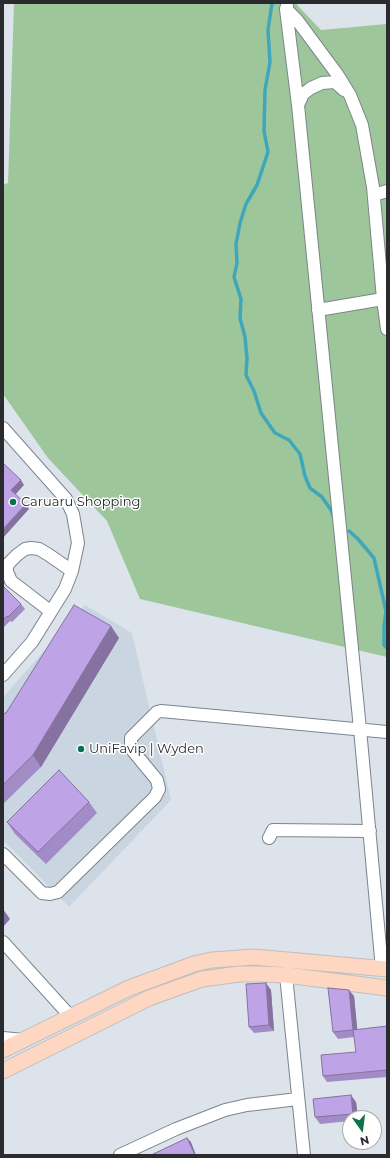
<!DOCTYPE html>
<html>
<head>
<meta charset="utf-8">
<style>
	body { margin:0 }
	#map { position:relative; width:390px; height:1158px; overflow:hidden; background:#dce3eb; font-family:Montserrat,sans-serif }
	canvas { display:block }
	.frame { position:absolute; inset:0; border:4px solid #292b2e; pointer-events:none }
	.north { position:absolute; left:342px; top:1110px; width:40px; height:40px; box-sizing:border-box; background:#fff; border:1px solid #a9aaab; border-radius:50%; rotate:166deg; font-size:11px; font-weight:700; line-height:16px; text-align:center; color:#292b2e }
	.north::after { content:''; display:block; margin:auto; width:14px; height:18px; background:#0c7249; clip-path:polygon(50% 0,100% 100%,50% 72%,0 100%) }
</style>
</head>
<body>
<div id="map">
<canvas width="390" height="1158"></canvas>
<div class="frame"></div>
<div class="north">N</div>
</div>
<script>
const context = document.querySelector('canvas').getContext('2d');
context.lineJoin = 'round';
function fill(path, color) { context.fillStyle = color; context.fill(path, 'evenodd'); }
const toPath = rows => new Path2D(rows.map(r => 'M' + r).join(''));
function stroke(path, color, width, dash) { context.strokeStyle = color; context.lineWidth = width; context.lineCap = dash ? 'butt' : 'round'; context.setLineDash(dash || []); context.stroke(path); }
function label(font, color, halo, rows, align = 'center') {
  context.font = font + ' Montserrat,sans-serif'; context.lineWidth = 3; context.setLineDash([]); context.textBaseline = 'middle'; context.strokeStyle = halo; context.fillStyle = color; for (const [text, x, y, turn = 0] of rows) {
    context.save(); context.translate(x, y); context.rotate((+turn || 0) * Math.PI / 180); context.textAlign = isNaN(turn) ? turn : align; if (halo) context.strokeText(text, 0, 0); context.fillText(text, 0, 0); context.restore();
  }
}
fill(toPath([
	[85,605,132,633,171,800,69,907,3,840,3,697]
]), '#c9d6e2');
fill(toPath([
	[14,3,296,3,299,7,321,30,387,24,387,657,140,599,107,521,48,458,3,394,3,185,8,183]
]), '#9ec69b');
stroke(toPath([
	[272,3,268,30,270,62,265,90,264,131,268,152,257,185,246,204,240,223,236,244,237,263,234,277,241,299,240,318,245,337,247,358,246,375,254,391,261,413,275,433,289,440,300,454,305,476,310,488,322,497,331,510,334,518],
	[349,531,358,539,374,558,386,611,384,627,384,645,387,648]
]), '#40a7bb', 3.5);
const minor = toPath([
	[287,6,286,9,297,20,337,74,350,95,362,125,373,187,383,299,387,329],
	[286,9,298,105,360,729,382,969],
	[298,105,303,94,311,88,322,83,335,82,344,90],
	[374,195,387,191],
	[318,310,383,299],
	[3,428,66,499,73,514,78,543,72,571,65,589,32,642,3,675],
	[50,611,11,581,6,569,9,563,17,555,25,549,31,548,39,549,49,555,72,571],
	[269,838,273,830,370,831],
	[3,854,42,893,50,894,58,892,155,797,159,789,157,780,133,751,131,744,131,738,157,712,161,711,387,732],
	[3,942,71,1017],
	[286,975,304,1155],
	[3,1038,24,1040],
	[120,1155,176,1129,225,1110,247,1105,298,1099]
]);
const major = toPath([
	[3,1050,129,988,194,964,212,960,254,957,387,969],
	[3,1071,149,998,202,979,239,974,260,974,286,975,387,988]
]);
stroke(minor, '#7d848b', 14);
stroke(major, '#bfbfc0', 17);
stroke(minor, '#fff', 12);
stroke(major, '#fdd7c2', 15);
fill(toPath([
	[3,586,21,604,25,609,12,622,10,621,3,628],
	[119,638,41,767,3,804,3,714],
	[89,802,97,813,46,864,15,834,7,822],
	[271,990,274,1031,254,1033,249,1027],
	[354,996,357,1030,387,1026,387,1077,327,1082,323,1076,356,1052,354,1037,338,1039,333,1032],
	[356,1102,358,1118,350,1118,350,1121,320,1124,315,1117]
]), '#a38cc6');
fill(toPath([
	[21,480,24,485,15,495,11,490],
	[26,504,29,509,3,538,3,529],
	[111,626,119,638,41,767,33,755],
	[3,909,10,919,3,927],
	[266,983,271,990,274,1031,269,1025],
	[349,990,354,996,358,1036,353,1030],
	[351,1095,356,1102,358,1118,356,1118,353,1114],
	[187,1138,191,1142,196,1155,195,1155]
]), '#8572a1');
const building = toPath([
	[3,463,21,480,11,490,26,504,3,529,3,463],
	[3,586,21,604,8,617,7,616,3,620,3,586],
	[74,605,111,626,33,755,3,785,3,714,6,713,74,605],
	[59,770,89,802,38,852,7,822,59,770],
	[266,983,269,1025,249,1027,246,984,266,983],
	[328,988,349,990,353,1030,333,1032,328,988],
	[387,1026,387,1070,323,1076,321,1055,356,1052,353,1030,387,1026],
	[351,1095,353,1114,315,1117,313,1099,351,1095],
	[187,1138,195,1155,151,1155,187,1138]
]);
fill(building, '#bea3e6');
stroke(building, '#8572a1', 1);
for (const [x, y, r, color] of [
	[13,502,4,"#0c7249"],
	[81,749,4,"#0c7249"]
]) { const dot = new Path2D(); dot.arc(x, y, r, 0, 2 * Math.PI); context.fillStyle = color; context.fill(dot); stroke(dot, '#fff', 1.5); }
label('13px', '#292b2e', '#fff', [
	["Caruaru Shopping",21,502],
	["UniFavip | Wyden",89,749]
], 'left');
</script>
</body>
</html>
